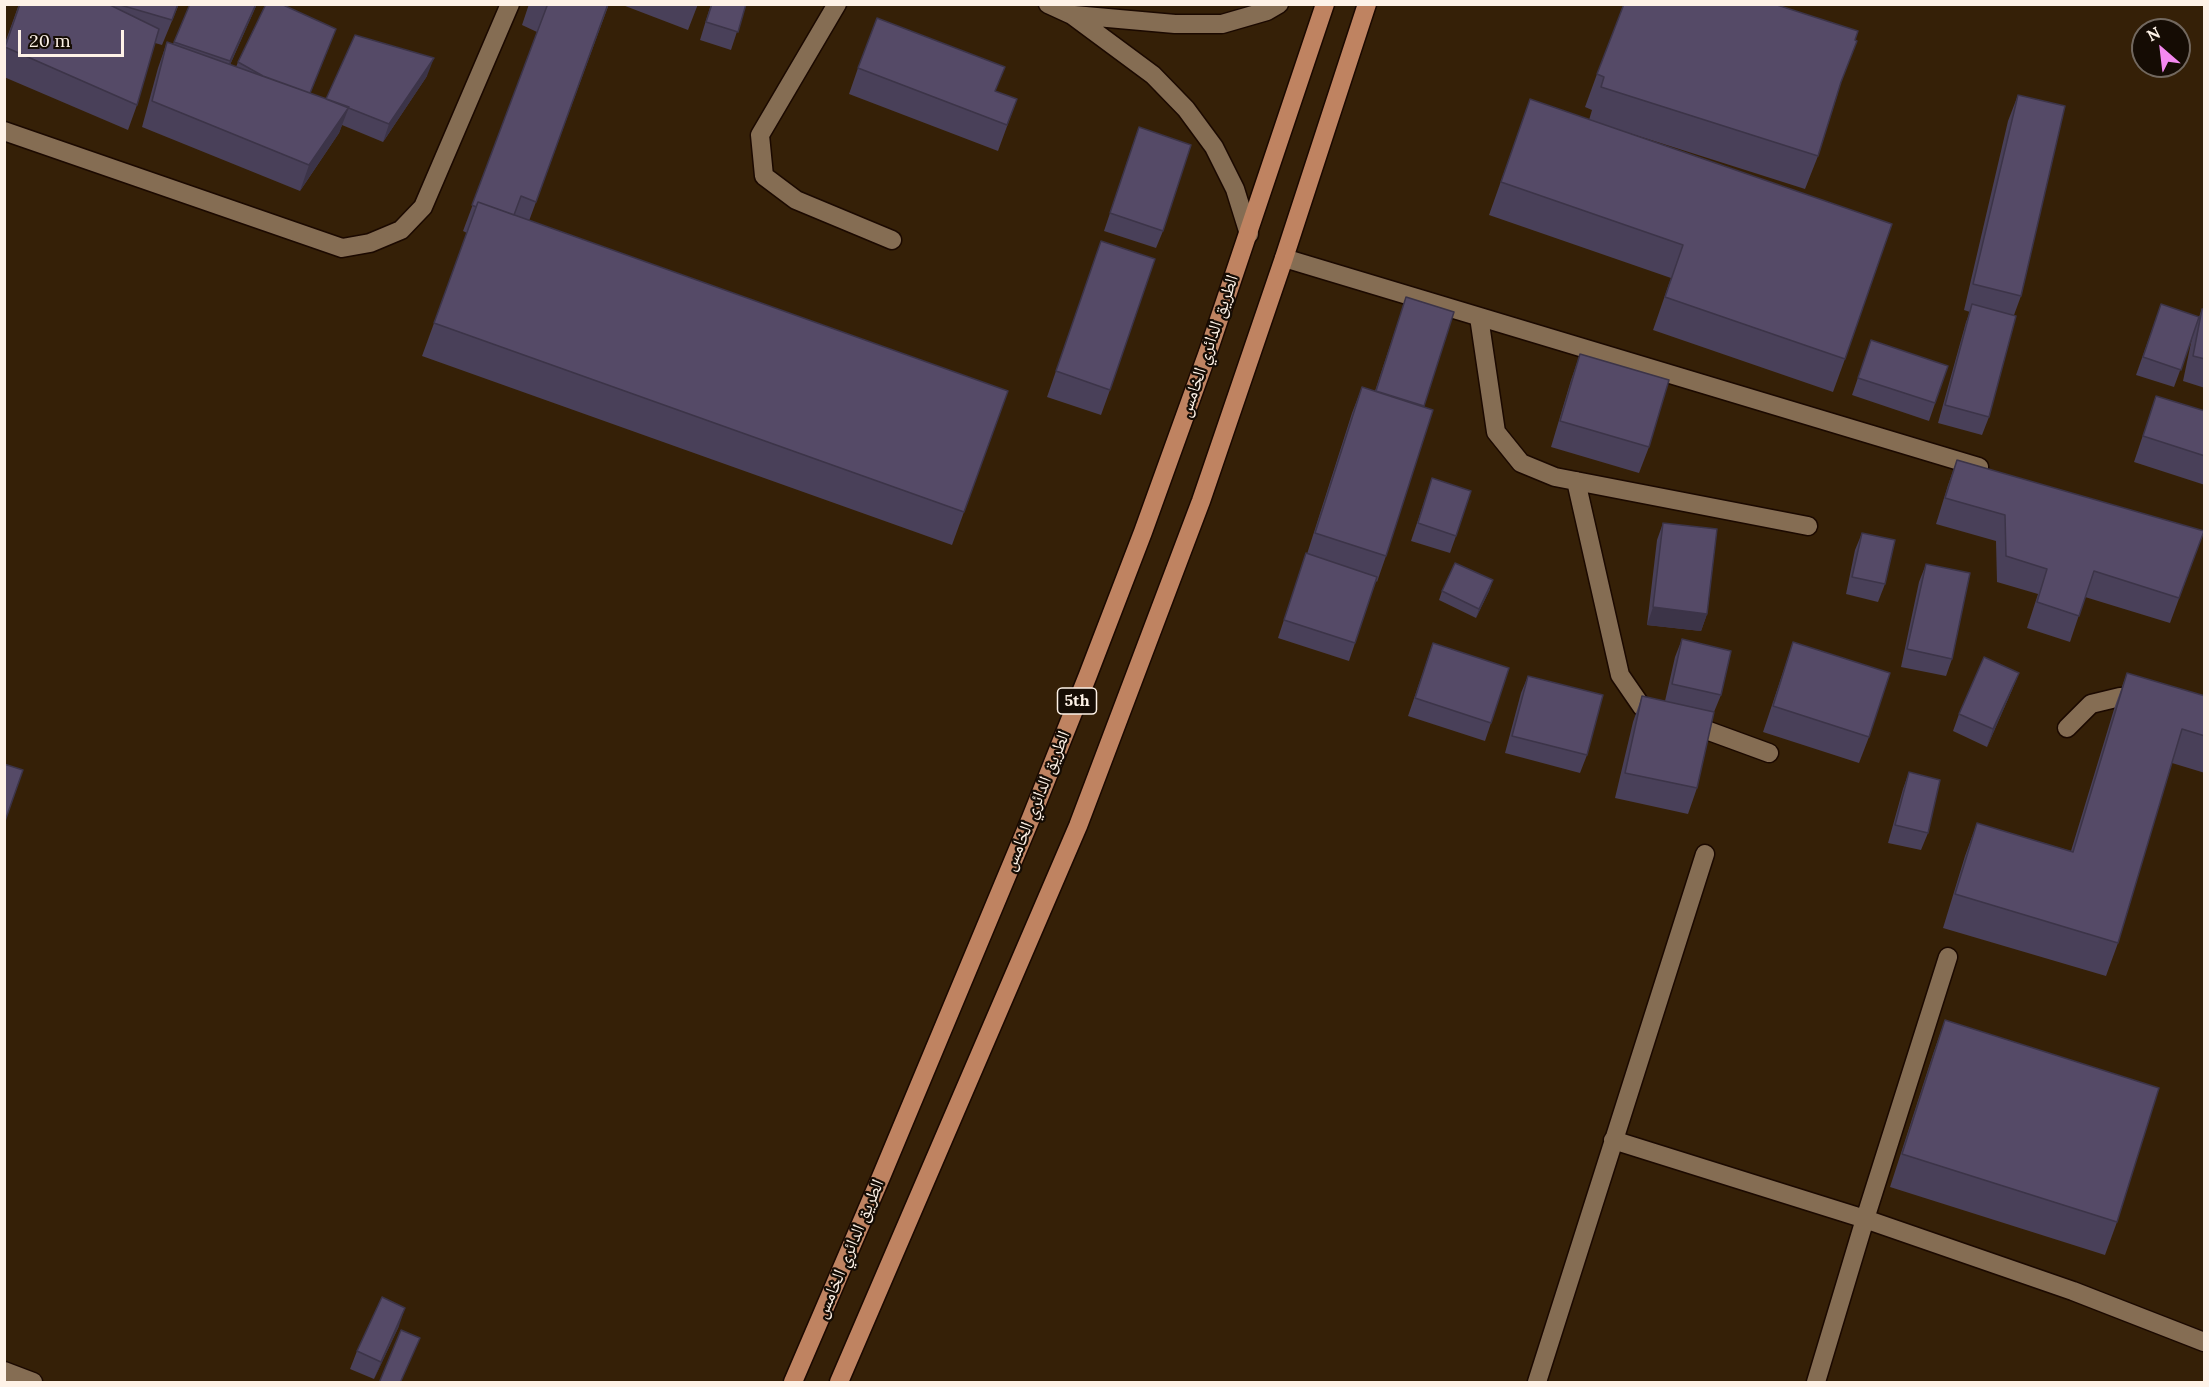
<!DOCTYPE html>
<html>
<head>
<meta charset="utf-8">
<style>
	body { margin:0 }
	#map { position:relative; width:2209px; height:1387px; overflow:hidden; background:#352007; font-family:Lora,serif }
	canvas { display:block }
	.frame { position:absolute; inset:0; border:6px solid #fef2e7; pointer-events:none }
	.north { position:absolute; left:2131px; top:18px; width:60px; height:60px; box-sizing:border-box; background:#150c04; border:2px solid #72685f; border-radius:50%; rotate:332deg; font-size:16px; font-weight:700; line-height:24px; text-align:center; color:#fef2e7 }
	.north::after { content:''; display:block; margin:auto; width:21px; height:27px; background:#f489f0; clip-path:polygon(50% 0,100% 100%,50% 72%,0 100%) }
	.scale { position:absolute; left:18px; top:30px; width:106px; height:27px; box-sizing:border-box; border:3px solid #fef2e7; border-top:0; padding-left:8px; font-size:18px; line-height:21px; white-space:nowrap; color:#fef2e7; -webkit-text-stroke:4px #150c04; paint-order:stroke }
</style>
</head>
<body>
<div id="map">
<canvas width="2209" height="1387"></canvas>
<div class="frame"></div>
<div class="north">N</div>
<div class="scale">20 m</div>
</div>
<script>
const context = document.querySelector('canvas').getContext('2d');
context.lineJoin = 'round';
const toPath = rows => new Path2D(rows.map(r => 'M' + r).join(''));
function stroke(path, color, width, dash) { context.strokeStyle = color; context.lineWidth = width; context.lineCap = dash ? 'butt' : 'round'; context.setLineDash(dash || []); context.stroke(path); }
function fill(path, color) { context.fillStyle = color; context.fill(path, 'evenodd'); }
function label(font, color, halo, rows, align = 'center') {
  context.font = font + ' Lora,"Noto Naskh Arabic",serif'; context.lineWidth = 4.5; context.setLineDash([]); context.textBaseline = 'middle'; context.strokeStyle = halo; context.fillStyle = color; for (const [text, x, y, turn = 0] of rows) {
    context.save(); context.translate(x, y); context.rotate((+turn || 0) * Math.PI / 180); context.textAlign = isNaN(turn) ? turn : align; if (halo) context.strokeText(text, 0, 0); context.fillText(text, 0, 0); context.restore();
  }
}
const service = toPath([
	[837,4,760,135,764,176,796,200,892,240],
	[2067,728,2091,704,2120,697,2142,699]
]);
const minor = toPath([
	[1048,4,1072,15,1153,75,1186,109,1214,147,1235,189,1249,234],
	[1074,15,1175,24,1222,24,1267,11,1279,4],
	[4,131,342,248,370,243,401,230,423,207,510,4],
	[1284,258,1979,467],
	[1479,317,1496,432,1521,463,1555,477,1808,526],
	[1576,481,1620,675,1642,707,1661,714],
	[1687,723,1769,753],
	[1613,1140,1865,1219,2073,1291,2204,1342],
	[4,1371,33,1382],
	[1537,1382,1705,854],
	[1816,1382,1865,1219,1948,957]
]);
const primary = toPath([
	[793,1382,881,1177,1031,818,1088,675,1143,532,1208,352,1325,4],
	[839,1382,1078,826,1201,501,1284,258,1367,4]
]);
stroke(service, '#1b0900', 21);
stroke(minor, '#1b0900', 21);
stroke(primary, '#1b0900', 21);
stroke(service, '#856d53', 18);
stroke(minor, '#856d53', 18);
stroke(primary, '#bf8361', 18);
fill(toPath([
	[19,4,179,4,162,45,155,43,137,105,128,130,4,77,4,46],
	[190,4,257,4,230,65,236,67,238,62,336,29,310,93,326,99,427,76,383,142,342,125,339,133,300,191,142,127,158,68,167,42,173,44],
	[529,4,609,4,529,221,1008,391,952,545,422,356,467,233,463,231,537,32,522,25],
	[620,4,698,4,688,30],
	[711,4,746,4,731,50,700,40],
	[858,68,1017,99,998,151,849,94],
	[1597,74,1838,93,1818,156,1805,189,1629,133,1845,359,1833,392,1653,330,1671,278,1489,215,1530,99,1589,120,1592,110,1585,107],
	[2018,95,2021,296,2014,315,1989,417,1982,435,1938,423,1966,322,1970,312,1964,310,2008,121],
	[1133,144,1163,231,1156,248,1104,231],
	[1101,241,1110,390,1101,415,1047,397],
	[1406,297,1424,407,1386,556,1377,582,1376,581,1349,661,1278,638,1300,571,1306,553,1307,554,1352,413,1362,387,1375,391],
	[2161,304,2199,317,2202,309,2205,309,2205,388,2183,381,2192,338,2174,387,2136,375],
	[1871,340,1948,366,1929,421,1852,395],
	[1580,354,1649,447,1639,473,1551,447,1571,380],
	[2156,396,2205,411,2205,485,2134,462],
	[1957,460,2204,531,2170,623,2085,597,2070,642,2027,628,2038,594,1997,582,1996,541,1936,524,1948,485],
	[1432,478,1456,536,1450,553,1411,541],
	[1663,523,1707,614,1701,631,1647,625,1657,540],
	[1862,533,1885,584,1878,602,1846,594,1855,550],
	[1926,564,1952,659,1946,676,1901,667,1919,582],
	[1490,589,1476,618,1439,600,1442,591],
	[1682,639,1721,695,1714,712,1697,788,1688,814,1615,798,1633,722,1642,696,1665,701,1675,657],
	[1793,642,1869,737,1859,763,1763,732],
	[1433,643,1491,723,1485,741,1408,716],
	[2019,673,2012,690,1987,747,1953,731,1959,714],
	[2127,673,2205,696,2205,773,2172,763,2118,943,2106,976,1943,928,1965,856,1977,823,2071,851,2115,706],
	[1528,676,1587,755,1580,773,1505,753,1521,693],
	[1909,772,1928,833,1921,850,1888,843,1903,789],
	[1945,1020,2117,1222,2105,1255,1890,1187,1933,1054],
	[399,1326,374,1379,350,1369,357,1351]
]), '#494059');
fill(toPath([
	[256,4,257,4,224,78,230,61],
	[336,29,329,47,300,119,306,101],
	[434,58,427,76,383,142,389,124],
	[349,107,339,133,300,191,309,165],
	[1493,580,1490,589,1476,618,1479,609],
	[1653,607,1707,614,1701,631,1647,625],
	[2019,673,2012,690,1987,747,1993,729],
	[405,1308,399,1326,374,1379,381,1362]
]), '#3c3448');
const building = toPath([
	[20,4,108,4,159,29,137,105,5,47,20,4],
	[117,4,178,4,172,20,117,4],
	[190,4,256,4,230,61,174,42,190,4],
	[266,4,281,4,336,29,310,93,263,76,238,62,266,4],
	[544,4,608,4,536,202,521,196,514,215,478,202,476,207,472,205,547,6,544,4],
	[712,4,746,4,738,32,706,22,712,4],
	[1624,4,1774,4,1858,31,1855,40,1857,41,1841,82,1818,156,1601,87,1604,77,1597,74,1624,4],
	[877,18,1005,67,995,91,1017,99,1007,125,858,68,877,18],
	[355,35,434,58,389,124,326,99,355,35],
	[167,42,349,107,309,165,152,101,167,42],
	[2018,95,2065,106,2021,296,1973,284,2018,95],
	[1530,99,1892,224,1845,359,1665,297,1683,245,1501,182,1530,99],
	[1139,127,1191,145,1163,231,1110,213,1139,127],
	[478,202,1008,391,964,512,434,323,478,202],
	[1101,241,1155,259,1110,390,1056,371,1101,241],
	[1406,297,1454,312,1424,406,1376,391,1406,297],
	[1972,304,2016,316,1989,417,1945,405,1972,304],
	[2161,304,2199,317,2181,370,2143,357,2161,304],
	[2202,309,2205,309,2205,359,2193,356,2202,309],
	[1871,340,1948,366,1935,403,1858,378,1871,340],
	[1580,354,1669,380,1649,447,1560,421,1580,354],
	[1362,387,1433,410,1386,556,1315,533,1362,387],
	[2156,396,2205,411,2205,456,2143,436,2156,396],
	[1957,460,2204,531,2179,598,2094,571,2079,616,2037,602,2047,569,2006,556,2005,515,1945,498,1957,460],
	[1432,478,1471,491,1456,536,1418,523,1432,478],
	[1663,523,1717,529,1707,614,1653,607,1663,523],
	[1862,533,1895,540,1885,584,1852,577,1862,533],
	[1306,553,1377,577,1355,643,1284,620,1306,553],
	[1455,563,1493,580,1479,609,1442,591,1455,563],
	[1926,564,1970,573,1952,659,1907,649,1926,564],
	[1682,639,1731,651,1721,695,1672,684,1682,639],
	[1793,642,1890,673,1869,737,1773,706,1793,642],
	[1433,643,1509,668,1491,723,1415,698,1433,643],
	[1984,657,2019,673,1993,729,1959,714,1984,657],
	[2127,673,2205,696,2205,736,2182,729,2118,943,1955,894,1977,823,2073,852,2127,673],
	[1528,676,1603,695,1587,755,1512,736,1528,676],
	[1642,696,1714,712,1697,788,1625,773,1642,696],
	[4,764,23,770,4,824,4,764],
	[1909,772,1940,780,1928,833,1895,825,1909,772],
	[1945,1020,2159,1088,2117,1222,1902,1154,1945,1020],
	[382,1297,405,1308,381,1362,357,1351,382,1297],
	[401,1330,420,1338,400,1383,379,1383,401,1330]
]);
fill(building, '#554a67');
stroke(building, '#3c3448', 1.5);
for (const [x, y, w] of [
	[1077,701,39]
]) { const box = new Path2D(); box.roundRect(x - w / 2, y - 13, w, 26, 4.5); context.fillStyle = '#150c04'; context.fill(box); stroke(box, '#fef2e7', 1.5); }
label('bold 16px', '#fef2e7', null, [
	["5th",1077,701]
]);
label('18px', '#fef2e7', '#150c04', [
	["الطريق الدائري الخامس",1209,346,-71],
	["الطريق الدائري الخامس",1037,801,-68],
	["الطريق الدائري الخامس",850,1249,-67]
]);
</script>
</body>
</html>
